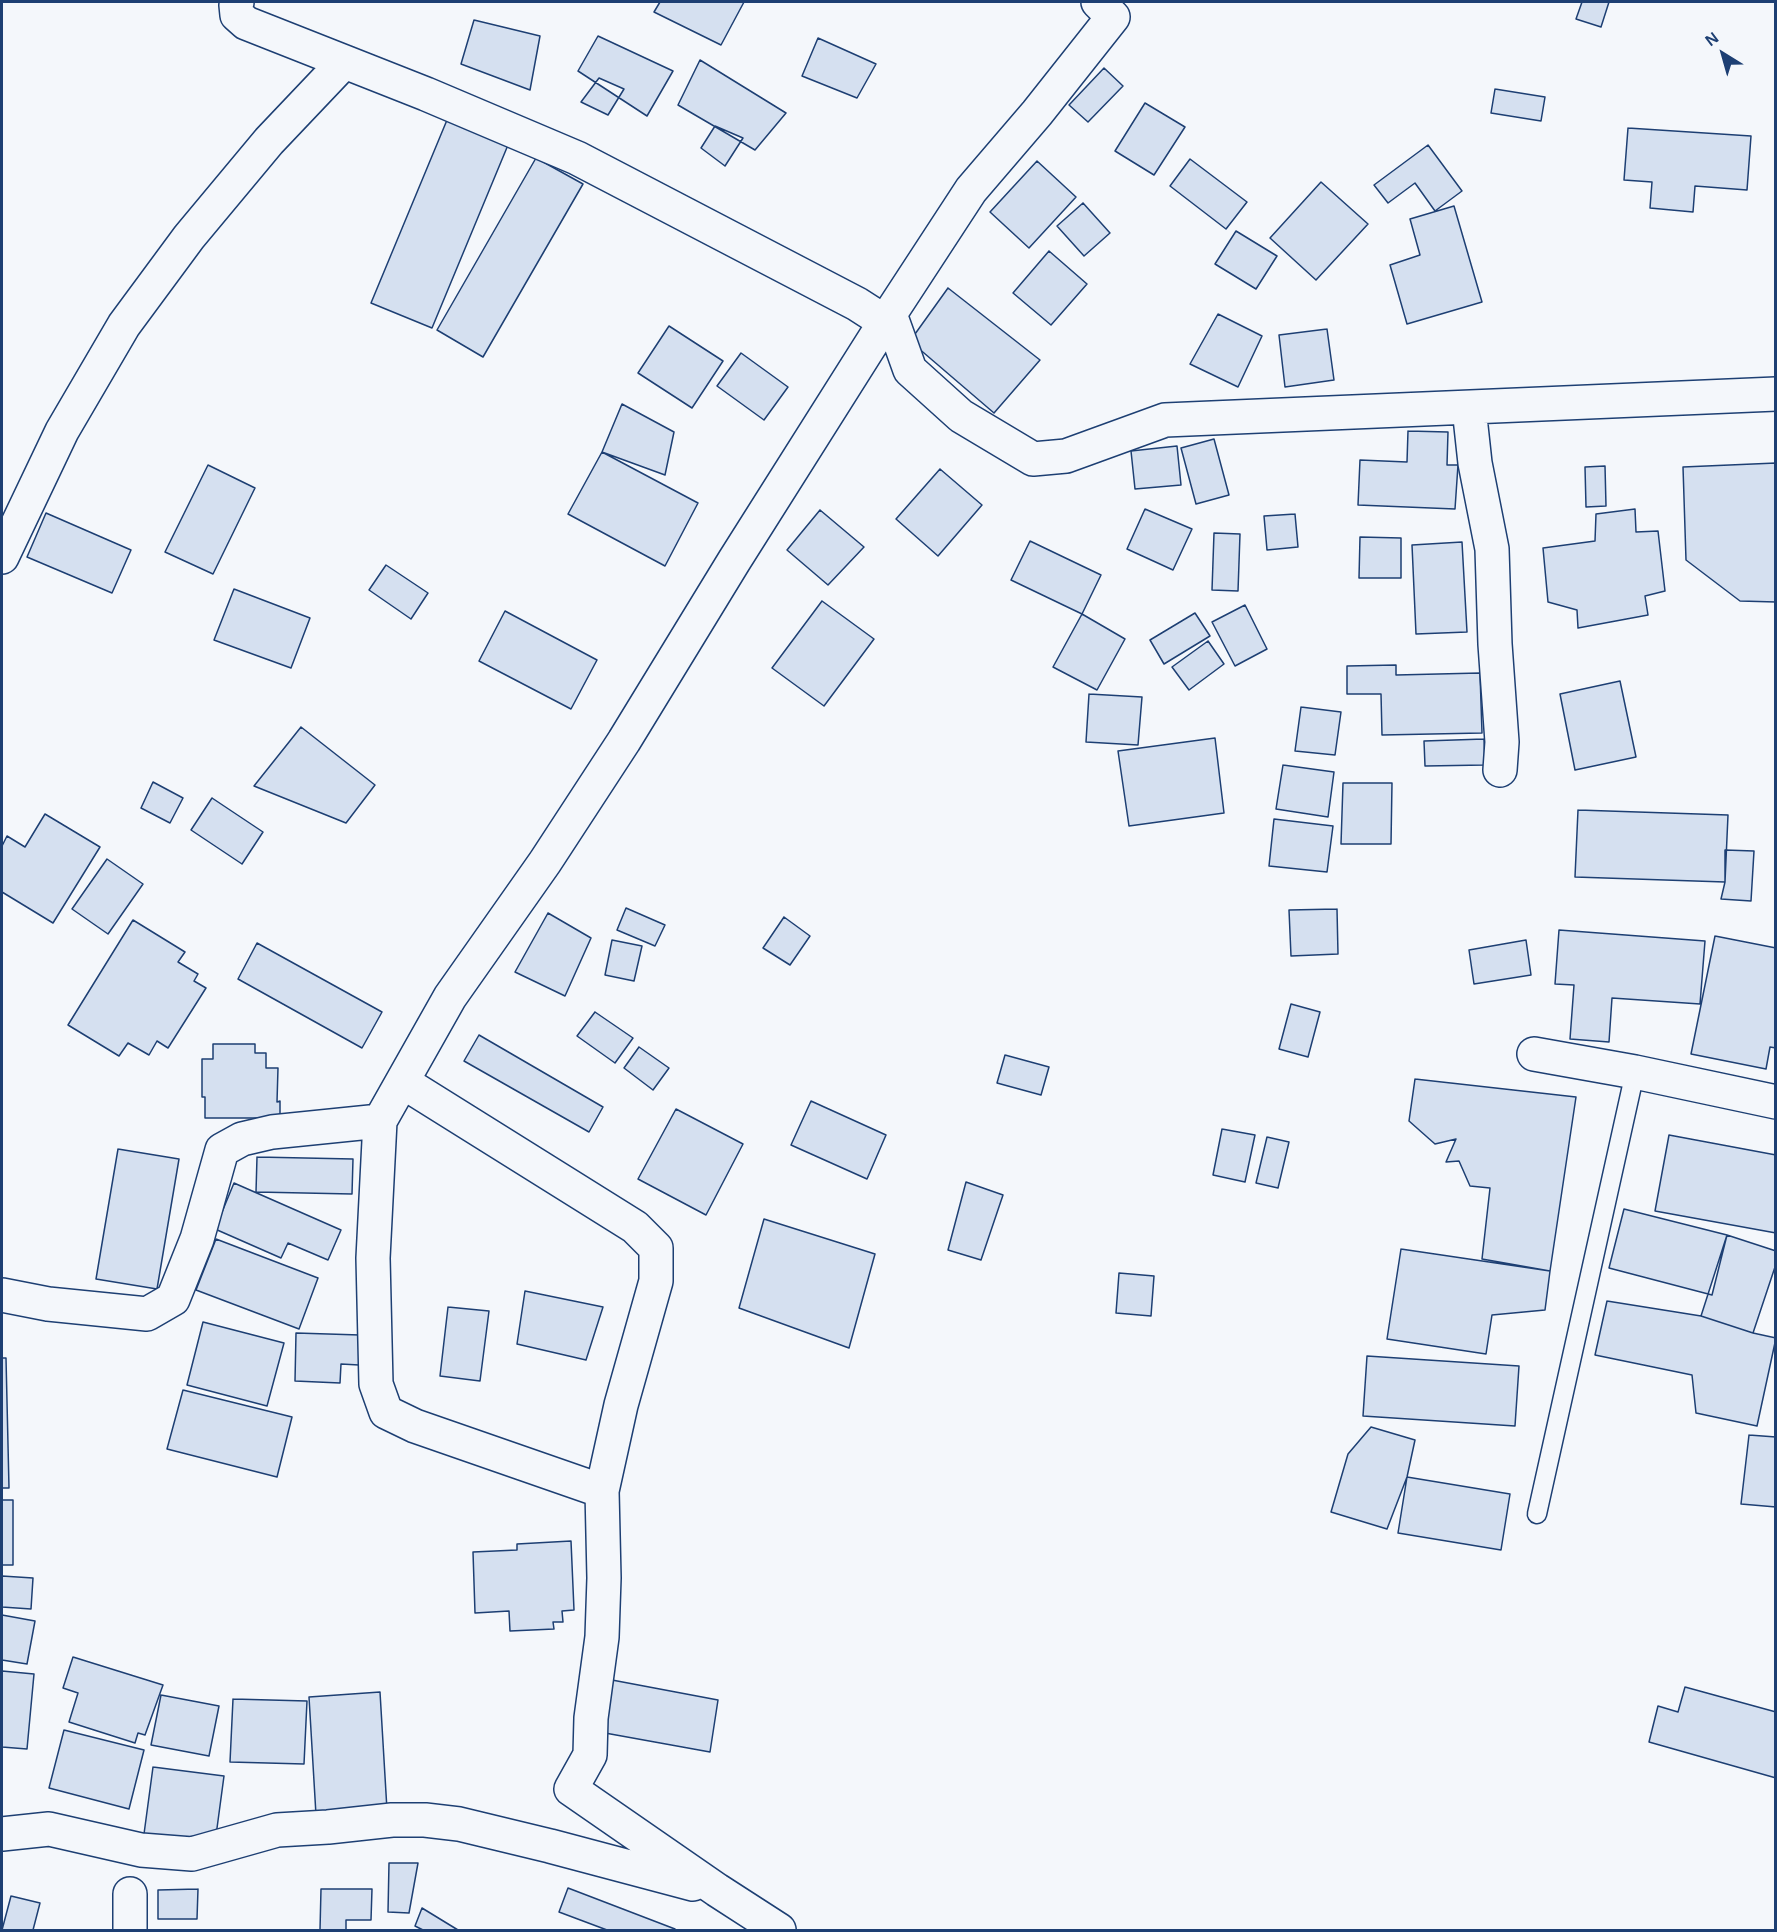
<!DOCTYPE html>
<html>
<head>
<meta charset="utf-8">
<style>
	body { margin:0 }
	#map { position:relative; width:1777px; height:1932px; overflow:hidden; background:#f4f7fb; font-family:Helvetica,sans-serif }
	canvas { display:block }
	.frame { position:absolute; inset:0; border:3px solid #1d3f73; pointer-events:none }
	.north { position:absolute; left:1693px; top:24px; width:60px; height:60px; -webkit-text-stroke:4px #f4f7fb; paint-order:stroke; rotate:323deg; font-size:16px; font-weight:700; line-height:24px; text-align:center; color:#1d3f73 }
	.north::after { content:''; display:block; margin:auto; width:21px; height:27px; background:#1d3f73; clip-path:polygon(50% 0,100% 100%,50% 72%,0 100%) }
</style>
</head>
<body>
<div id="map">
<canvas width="1777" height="1932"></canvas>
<div class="frame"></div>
<div class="north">N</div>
</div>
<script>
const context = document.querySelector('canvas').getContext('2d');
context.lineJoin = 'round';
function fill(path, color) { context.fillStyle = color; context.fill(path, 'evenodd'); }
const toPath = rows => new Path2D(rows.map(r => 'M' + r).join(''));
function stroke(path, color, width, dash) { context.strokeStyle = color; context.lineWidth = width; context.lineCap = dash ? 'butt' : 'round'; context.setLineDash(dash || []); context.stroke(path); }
const building = toPath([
	[660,2,744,2,721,45,654,12,660,2],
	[1582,2,1609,2,1601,27,1576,19,1582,2],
	[474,20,540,36,530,90,461,64,474,20],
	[598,36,673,71,647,116,578,71,598,36],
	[818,38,876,64,857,98,802,76,818,38],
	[700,60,786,113,755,150,678,105,700,60],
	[1104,68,1123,86,1088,122,1069,105,1104,68],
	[599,78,624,89,608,115,581,102,599,78],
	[1495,89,1545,97,1541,121,1491,113,1495,89],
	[1145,103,1185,127,1154,175,1115,151,1145,103],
	[447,120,508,145,432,328,371,303,447,120],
	[715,126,743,138,725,166,701,148,715,126],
	[1628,128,1751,136,1747,190,1695,186,1693,212,1650,208,1652,182,1624,180,1628,128],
	[1428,145,1462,191,1435,211,1415,183,1388,203,1374,185,1428,145],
	[536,158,583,184,483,357,437,330,536,158],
	[1190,159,1247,202,1226,229,1170,186,1190,159],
	[1037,161,1076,197,1029,248,990,212,1037,161],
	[1321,182,1368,224,1316,280,1270,238,1321,182],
	[1083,203,1110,233,1084,256,1057,226,1083,203],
	[1454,206,1482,302,1407,324,1390,265,1420,255,1410,219,1454,206],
	[1236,231,1277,256,1256,289,1215,264,1236,231],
	[1049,251,1087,284,1051,325,1013,293,1049,251],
	[948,288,1040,360,994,413,910,341,948,288],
	[1218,314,1262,336,1238,387,1190,364,1218,314],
	[669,326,723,361,692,408,638,373,669,326],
	[1327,329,1334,380,1285,387,1279,335,1327,329],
	[741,353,788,387,764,420,717,386,741,353],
	[622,404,674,432,665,475,602,452,622,404],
	[1408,431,1448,432,1447,465,1458,465,1455,509,1358,505,1360,460,1407,462,1408,431],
	[1214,439,1229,495,1196,504,1181,448,1214,439],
	[1177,446,1181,485,1135,489,1131,451,1177,446],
	[602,452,698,503,665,566,568,514,602,452],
	[1776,463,1776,602,1740,601,1686,560,1683,467,1776,463],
	[208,465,255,488,213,574,165,552,208,465],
	[1605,466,1606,506,1586,507,1585,467,1605,466],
	[940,469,982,505,938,556,896,519,940,469],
	[1145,509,1192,529,1173,570,1127,549,1145,509],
	[1635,509,1636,532,1658,531,1665,591,1645,596,1648,615,1578,628,1577,610,1548,602,1543,548,1595,541,1596,514,1635,509],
	[820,510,864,547,828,585,787,550,820,510],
	[46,513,131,550,112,593,27,557,46,513],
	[1295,514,1298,547,1267,550,1264,516,1295,514],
	[1214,533,1240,534,1238,591,1212,590,1214,533],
	[1360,537,1401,538,1401,578,1359,578,1360,537],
	[1030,541,1101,575,1082,614,1011,580,1030,541],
	[1462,542,1467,632,1416,634,1412,545,1462,542],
	[386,565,428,593,411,619,369,590,386,565],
	[234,589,310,618,291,668,214,640,234,589],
	[822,601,874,639,824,706,772,668,822,601],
	[1245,605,1267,649,1235,666,1212,622,1245,605],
	[505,611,597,660,571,709,479,661,505,611],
	[1195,613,1210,636,1164,664,1150,640,1195,613],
	[1082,614,1125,639,1097,690,1053,667,1082,614],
	[1208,641,1224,664,1189,690,1172,667,1208,641],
	[1396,665,1396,675,1480,673,1482,733,1382,735,1381,694,1347,694,1347,666,1396,665],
	[1620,681,1636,757,1575,770,1560,694,1620,681],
	[1089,694,1142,697,1138,745,1086,742,1089,694],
	[1301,707,1341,712,1335,755,1295,751,1301,707],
	[301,727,375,785,346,823,254,786,301,727],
	[1215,738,1224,813,1129,826,1118,751,1215,738],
	[1484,739,1485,765,1425,766,1424,741,1484,739],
	[1283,765,1334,772,1328,817,1276,809,1283,765],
	[153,782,183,798,170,823,141,808,153,782],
	[1343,783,1392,783,1391,844,1341,844,1343,783],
	[212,798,263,832,242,864,191,830,212,798],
	[1578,810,1728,815,1725,882,1575,877,1578,810],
	[45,814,100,847,53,923,2,892,2,846,7,836,25,847,45,814],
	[1274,819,1333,826,1327,872,1269,866,1274,819],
	[1725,850,1754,851,1751,901,1721,899,1725,882,1725,850],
	[107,859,143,884,108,934,72,909,107,859],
	[626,908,665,925,655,946,617,930,626,908],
	[1337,909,1338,954,1291,956,1289,910,1337,909],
	[548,913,591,938,565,996,515,972,548,913],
	[784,917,810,936,790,965,763,948,784,917],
	[133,920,185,952,178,962,198,974,194,981,206,988,168,1048,157,1041,149,1055,128,1043,119,1056,68,1025,133,920],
	[1559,930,1705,941,1700,1004,1612,998,1609,1042,1570,1039,1574,985,1555,984,1559,930],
	[1715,936,1776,948,1776,1048,1770,1047,1766,1069,1691,1054,1715,936],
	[612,940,642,946,634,981,605,975,612,940],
	[1526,940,1531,975,1474,984,1469,950,1526,940],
	[257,943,382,1012,362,1048,238,979,257,943],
	[1291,1004,1320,1012,1308,1057,1279,1049,1291,1004],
	[595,1012,633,1038,615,1063,577,1036,595,1012],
	[479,1035,603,1107,589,1132,464,1061,479,1035],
	[213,1044,255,1044,255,1053,266,1053,266,1068,278,1068,277,1102,280,1101,280,1118,205,1118,205,1097,202,1097,202,1059,213,1059,213,1044],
	[639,1047,669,1068,653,1090,624,1068,639,1047],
	[1005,1055,1049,1067,1041,1095,997,1083,1005,1055],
	[1415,1079,1576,1097,1550,1271,1482,1259,1490,1188,1470,1186,1459,1161,1446,1162,1456,1139,1435,1144,1409,1121,1415,1079],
	[811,1101,886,1135,867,1179,791,1145,811,1101],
	[676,1109,743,1144,706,1215,638,1179,676,1109],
	[1222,1129,1255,1135,1245,1182,1213,1175,1222,1129],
	[1669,1135,1776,1155,1776,1233,1655,1211,1669,1135],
	[1267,1137,1289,1142,1278,1188,1256,1183,1267,1137],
	[118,1149,179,1159,157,1289,96,1279,118,1149],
	[257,1157,353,1159,352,1194,256,1192,257,1157],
	[966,1182,1003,1195,981,1260,948,1250,966,1182],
	[234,1183,341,1230,328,1260,288,1243,281,1258,215,1229,234,1183],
	[1624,1209,1727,1235,1712,1295,1609,1268,1624,1209],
	[764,1219,875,1254,849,1348,739,1308,764,1219],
	[1727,1235,1776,1251,1776,1264,1753,1333,1701,1316,1727,1235],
	[216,1239,318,1278,299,1329,196,1290,216,1239],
	[1401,1249,1550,1271,1545,1310,1492,1315,1486,1354,1387,1339,1401,1249],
	[1119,1273,1154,1276,1151,1316,1116,1313,1119,1273],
	[525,1291,603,1307,586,1360,517,1344,525,1291],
	[1607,1301,1701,1316,1753,1333,1776,1338,1757,1426,1696,1413,1692,1375,1595,1355,1607,1301],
	[448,1307,489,1311,480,1381,440,1376,448,1307],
	[203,1322,284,1343,267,1406,187,1385,203,1322],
	[296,1333,360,1335,359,1365,341,1364,340,1383,295,1381,296,1333],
	[1367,1356,1519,1366,1515,1426,1363,1416,1367,1356],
	[2,1358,6,1358,9,1488,2,1488,2,1358],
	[183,1390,292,1417,277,1477,167,1449,183,1390],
	[1371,1427,1415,1440,1407,1477,1387,1529,1331,1512,1348,1454,1371,1427],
	[1749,1435,1776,1437,1776,1507,1741,1504,1749,1435],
	[1407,1477,1510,1494,1501,1550,1398,1533,1407,1477],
	[2,1500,13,1500,13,1565,2,1565,2,1500],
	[571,1541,574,1610,562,1611,563,1622,553,1622,554,1629,510,1631,509,1611,475,1613,473,1552,517,1550,517,1544,571,1541],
	[2,1576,33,1578,31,1609,2,1607,2,1576],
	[2,1615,35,1621,27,1664,2,1660,2,1615],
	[73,1657,163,1685,145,1735,138,1733,135,1743,69,1722,78,1693,63,1688,73,1657],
	[2,1671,34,1674,27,1749,2,1747,2,1671],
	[612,1680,718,1700,710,1752,605,1733,612,1680],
	[1685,1687,1776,1712,1776,1778,1649,1742,1658,1706,1678,1712,1685,1687],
	[380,1692,387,1810,316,1815,309,1697,380,1692],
	[161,1695,219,1706,209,1756,151,1745,161,1695],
	[233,1699,307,1701,304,1764,230,1762,233,1699],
	[64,1730,144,1750,129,1809,49,1788,64,1730],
	[153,1767,224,1776,215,1843,144,1834,153,1767],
	[389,1863,418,1863,409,1913,388,1912,389,1863],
	[568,1888,675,1929,675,1930,607,1930,559,1912,568,1888],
	[198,1889,197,1919,158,1919,158,1890,198,1889],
	[321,1889,372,1889,371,1920,346,1920,346,1930,320,1930,321,1889],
	[11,1896,40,1903,33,1930,2,1930,11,1896],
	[422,1908,458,1930,423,1930,415,1926,422,1908]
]);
fill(building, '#d5e0f0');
stroke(building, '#1d3f73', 1.5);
const lane = toPath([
	[1537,1514,1635,1072]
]);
const street = toPath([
	[237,2,236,5,237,15,246,23,426,94,577,158,857,304,885,322],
	[890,314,910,370,961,416,1033,459,1066,456,1165,420,1776,394],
	[1469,408,1475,463,1492,549,1495,644,1502,742,1500,770],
	[2,557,62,431,124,325,189,237,269,141,344,62],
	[1534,1054,1635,1072,1776,1102],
	[403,1082,635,1227,656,1248,656,1281,621,1405,602,1491,604,1578,602,1637,591,1718,590,1755,571,1789,717,1890,779,1930],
	[380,1121,373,1258,376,1384,386,1412,415,1426,602,1491],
	[2,1295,48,1304,147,1314,173,1299,197,1239,222,1150,242,1139,272,1132,380,1121,450,997,545,862,624,741,734,561,890,314,971,190,1037,113,1113,17,1098,2],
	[2,1834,49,1829,141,1850,192,1854,277,1830,328,1827,392,1820,425,1820,459,1824,550,1846,693,1884],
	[130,1894,130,1930]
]);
stroke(lane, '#1d3f73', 21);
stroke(street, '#1d3f73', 36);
stroke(lane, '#f4f7fb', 18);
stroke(street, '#f4f7fb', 33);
</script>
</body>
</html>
